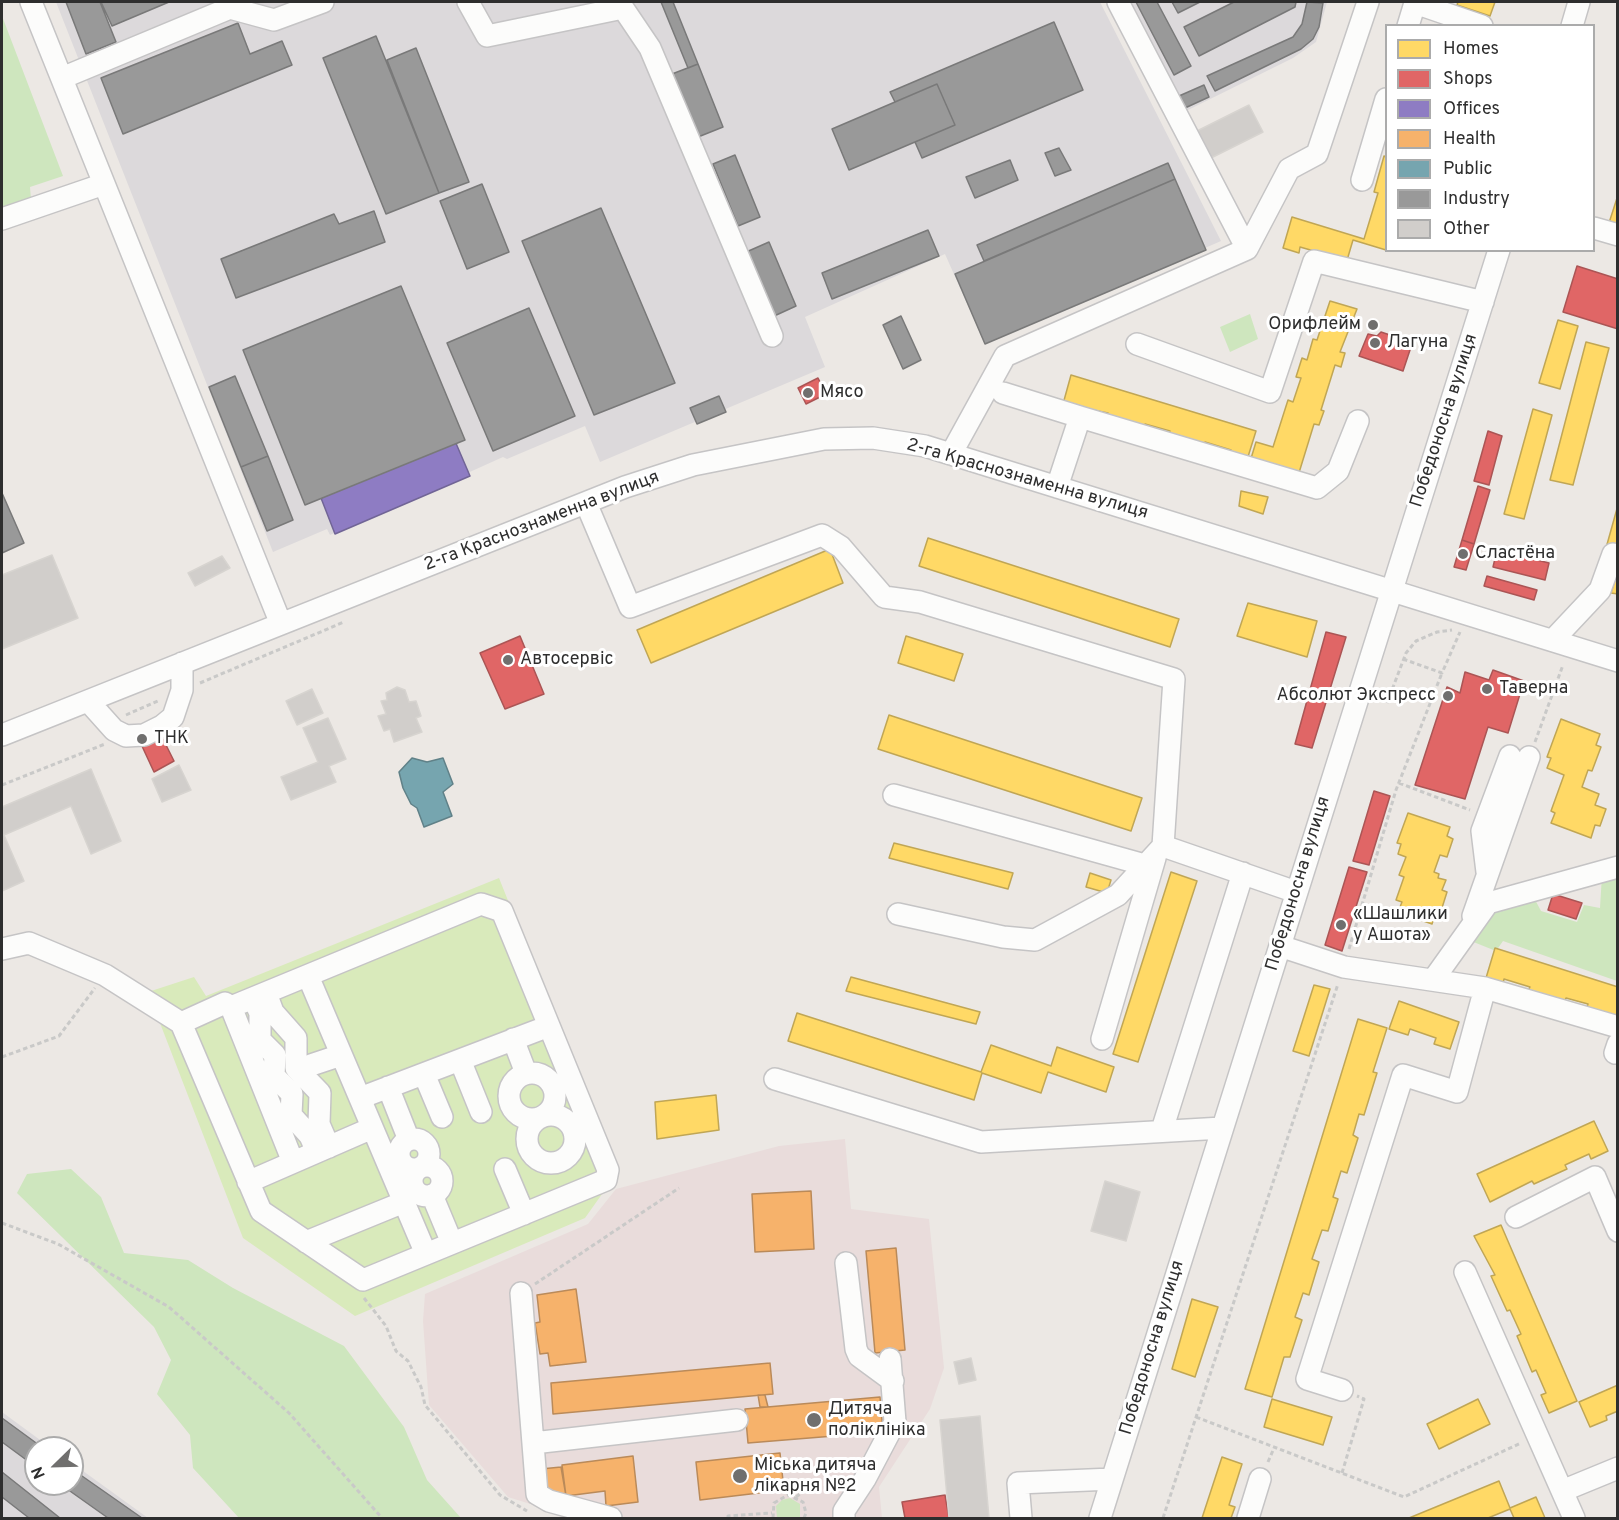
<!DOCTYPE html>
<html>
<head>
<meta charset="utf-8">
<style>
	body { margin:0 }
	#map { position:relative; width:1619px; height:1520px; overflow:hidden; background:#ece8e4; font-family:Overpass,sans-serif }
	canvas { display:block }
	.frame { position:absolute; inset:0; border:3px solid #2e2e2e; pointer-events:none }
	.legend { position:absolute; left:1385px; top:24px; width:210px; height:228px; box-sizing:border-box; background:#fff; border:2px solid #ababab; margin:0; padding:8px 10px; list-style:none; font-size:18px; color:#2e2e2e }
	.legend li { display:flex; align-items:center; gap:12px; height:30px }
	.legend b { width:30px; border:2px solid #ababab }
	.north { position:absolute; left:24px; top:1436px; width:60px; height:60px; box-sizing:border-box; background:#fff; border:2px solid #ababab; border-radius:50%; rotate:247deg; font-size:16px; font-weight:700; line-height:24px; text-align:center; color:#2e2e2e }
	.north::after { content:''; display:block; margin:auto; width:21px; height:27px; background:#706f6e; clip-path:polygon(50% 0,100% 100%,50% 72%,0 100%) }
</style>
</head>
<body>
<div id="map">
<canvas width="1619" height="1520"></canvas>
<div class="frame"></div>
<ul class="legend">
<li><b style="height:16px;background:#ffd966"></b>Homes</li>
<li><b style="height:16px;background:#e06666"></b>Shops</li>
<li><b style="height:16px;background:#8e7cc3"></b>Offices</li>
<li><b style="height:16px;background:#f6b26b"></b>Health</li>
<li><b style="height:16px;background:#76a5af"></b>Public</li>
<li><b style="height:16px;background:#999"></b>Industry</li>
<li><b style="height:16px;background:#d1cecb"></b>Other</li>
</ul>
<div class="north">N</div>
</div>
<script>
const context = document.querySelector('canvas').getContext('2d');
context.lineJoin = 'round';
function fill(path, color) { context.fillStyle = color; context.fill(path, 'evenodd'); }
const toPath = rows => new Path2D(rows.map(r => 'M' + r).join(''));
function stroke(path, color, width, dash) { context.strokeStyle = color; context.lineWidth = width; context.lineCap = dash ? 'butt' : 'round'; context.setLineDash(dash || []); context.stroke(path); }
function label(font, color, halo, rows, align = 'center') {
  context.font = font + ' Overpass,sans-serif'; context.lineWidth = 6; context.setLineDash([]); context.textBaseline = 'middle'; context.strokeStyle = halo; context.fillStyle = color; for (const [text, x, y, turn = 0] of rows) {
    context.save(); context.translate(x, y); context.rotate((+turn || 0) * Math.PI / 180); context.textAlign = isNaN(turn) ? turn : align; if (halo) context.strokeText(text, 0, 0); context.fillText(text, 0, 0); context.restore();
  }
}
fill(toPath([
	[56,2,1100,2,1221,241,985,344,945,254,805,317,825,367,600,462,585,426,507,459,503,457,330,535,327,529,273,552],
	[1130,2,1327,2,1316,42,1293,58,1186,111],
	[2,1412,51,1448,36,1448,36,1484,72,1484,72,1463,148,1518,2,1518]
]), '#dcd9db');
fill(toPath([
	[845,1139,851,1209,929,1219,944,1368,930,1409,879,1487,882,1518,575,1518,508,1497,429,1405,423,1321,425,1294,588,1224,616,1189,779,1146]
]), '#e9dcdb');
fill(toPath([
	[2,16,63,176,30,187,31,200,2,209],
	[1250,314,1258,339,1230,352,1220,327],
	[1617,871,1617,981,1503,941,1496,951,1471,941,1489,905,1532,894,1541,911,1577,922,1584,905,1600,908,1602,875],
	[71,1169,101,1197,124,1253,188,1260,233,1288,344,1346,404,1427,427,1480,461,1518,239,1518,193,1468,190,1435,157,1394,171,1360,154,1327,17,1193,27,1174],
	[790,1498,800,1504,800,1518,777,1518,776,1506,782,1500]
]), '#cee6be');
fill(toPath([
	[499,878,617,1173,585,1218,355,1316,243,1238,148,992,194,977,206,996]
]), '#d9eabb');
const homes = toPath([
	[1458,2,1495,2,1490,16,1457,5,1458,2],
	[1384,156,1386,157,1386,250,1353,240,1345,267,1328,255,1300,247,1299,253,1283,248,1292,217,1364,239,1378,193,1374,192,1384,156],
	[1618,195,1618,229,1608,226,1618,195],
	[1330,301,1357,309,1340,352,1345,353,1341,367,1335,365,1321,410,1324,411,1319,425,1314,424,1298,476,1249,465,1256,442,1273,447,1288,400,1293,402,1301,378,1296,377,1302,358,1307,360,1313,339,1317,340,1330,301],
	[1558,320,1578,326,1560,389,1539,383,1558,320],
	[1586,342,1609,348,1573,485,1550,480,1586,342],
	[1071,375,1256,431,1247,460,1230,454,1231,450,1205,442,1204,447,1169,436,1170,431,1145,424,1143,428,1106,417,1108,413,1063,404,1071,375],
	[1533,409,1552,415,1524,519,1504,514,1533,409],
	[1241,491,1268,497,1263,514,1239,506,1241,491],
	[1618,505,1618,551,1606,548,1618,505],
	[928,538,1179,619,1170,647,919,566,928,538],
	[830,549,843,583,651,663,637,630,830,549],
	[1618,570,1618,594,1611,593,1618,570],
	[1248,603,1317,621,1307,657,1237,636,1248,603],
	[906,636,963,654,954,681,898,663,906,636],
	[889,715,1142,798,1131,831,878,749,889,715],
	[1561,719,1600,734,1596,745,1601,747,1592,771,1588,770,1582,787,1599,794,1595,805,1606,809,1600,826,1595,825,1591,838,1551,823,1555,813,1551,811,1564,775,1547,768,1551,758,1547,757,1561,719],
	[1408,813,1450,827,1447,836,1453,839,1447,857,1440,855,1434,872,1439,874,1438,878,1446,880,1442,890,1447,892,1441,911,1437,909,1432,924,1398,912,1402,902,1396,900,1404,877,1399,875,1406,857,1398,854,1401,844,1397,843,1408,813],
	[894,843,1013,873,1008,889,889,858,894,843],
	[1171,872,1197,881,1138,1062,1113,1054,1171,872],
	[1090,873,1111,880,1107,893,1086,887,1090,873],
	[1495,948,1618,987,1618,1020,1586,1010,1588,1004,1566,998,1564,1003,1528,991,1530,987,1504,979,1503,984,1486,978,1495,948],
	[851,977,980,1012,976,1024,846,991,851,977],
	[1314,985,1330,989,1309,1056,1293,1051,1314,985],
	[1399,1001,1459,1022,1450,1049,1434,1044,1436,1038,1410,1029,1408,1035,1389,1029,1399,1001],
	[797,1013,981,1072,991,1045,1051,1066,1057,1047,1114,1067,1106,1092,1048,1072,1041,1093,982,1073,974,1100,788,1041,797,1013],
	[1358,1019,1387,1028,1373,1072,1377,1073,1364,1115,1359,1114,1353,1135,1358,1138,1347,1173,1341,1171,1333,1197,1338,1199,1328,1231,1322,1230,1312,1259,1319,1262,1309,1295,1303,1293,1295,1317,1302,1320,1290,1357,1284,1357,1272,1397,1245,1389,1358,1019],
	[716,1095,719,1130,657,1139,655,1102,716,1095],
	[1594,1121,1608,1151,1591,1159,1589,1154,1565,1165,1567,1169,1534,1184,1532,1181,1490,1202,1477,1174,1594,1121],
	[1501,1225,1577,1401,1549,1413,1541,1395,1546,1393,1536,1370,1532,1372,1517,1336,1521,1334,1510,1310,1507,1311,1491,1276,1495,1275,1474,1236,1501,1225],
	[1192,1299,1218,1307,1195,1377,1172,1369,1192,1299],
	[1618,1385,1618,1411,1606,1416,1607,1420,1590,1427,1579,1402,1618,1385],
	[1272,1399,1332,1417,1323,1445,1264,1427,1272,1399],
	[1478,1399,1490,1424,1439,1449,1427,1424,1478,1399],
	[1222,1457,1242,1464,1229,1505,1235,1507,1231,1518,1202,1518,1222,1457],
	[1499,1481,1510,1508,1536,1497,1545,1518,1514,1518,1510,1509,1488,1518,1409,1518,1499,1481]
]);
fill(homes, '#ffd966');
stroke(homes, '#c0a655', 1.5);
const shops = toPath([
	[1577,266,1618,279,1618,329,1563,312,1577,266],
	[1381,332,1390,335,1391,342,1411,347,1403,371,1359,356,1368,334,1377,336,1381,332],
	[818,378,826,394,806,404,798,388,818,378],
	[1488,431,1502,436,1489,485,1474,481,1488,431],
	[1478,486,1490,490,1474,544,1462,540,1478,486],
	[1462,540,1474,544,1466,570,1454,567,1462,540],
	[1497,550,1549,563,1545,580,1493,567,1497,550],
	[1487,576,1537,590,1534,600,1484,586,1487,576],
	[1326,632,1346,637,1312,748,1295,744,1326,632],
	[520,636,544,694,505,709,480,653,520,636],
	[1493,670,1524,681,1508,733,1488,727,1465,799,1415,785,1447,687,1460,693,1465,672,1489,680,1493,670],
	[155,723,174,761,154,772,135,731,155,723],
	[1374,791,1390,796,1369,865,1353,861,1374,791],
	[1349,867,1367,872,1342,951,1325,945,1349,867],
	[1553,894,1582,903,1576,919,1548,910,1553,894],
	[945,1495,949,1518,905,1518,902,1502,945,1495]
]);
fill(shops, '#e06666');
stroke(shops, '#ab5555', 1.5);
const offices = toPath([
	[455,441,470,476,335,534,321,498,455,441]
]);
fill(offices, '#8e7cc3');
stroke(offices, '#716596', 1.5);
const health = toPath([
	[811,1191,814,1249,755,1252,752,1194,811,1191],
	[896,1248,905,1350,875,1353,866,1251,896,1248],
	[576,1289,586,1362,550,1366,548,1353,540,1354,535,1323,540,1322,537,1295,576,1289],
	[770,1363,773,1394,553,1414,551,1383,770,1363],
	[758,1395,765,1395,768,1407,760,1407,758,1395],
	[880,1397,883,1432,748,1443,745,1409,880,1397],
	[780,1453,784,1490,700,1500,696,1462,780,1453],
	[633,1456,638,1502,606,1506,605,1491,566,1496,562,1465,633,1456],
	[561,1467,566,1496,544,1495,541,1469,561,1467]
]);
fill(health, '#f6b26b');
stroke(health, '#ba8a59', 1.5);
const public = toPath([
	[412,758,427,762,443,758,453,784,443,792,452,816,424,827,417,808,411,804,403,788,399,772,412,758]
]);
fill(public, '#76a5af');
stroke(public, '#608188', 1.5);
const industry = toPath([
	[66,2,100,2,116,42,86,54,66,2],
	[101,2,169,2,112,26,101,2],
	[661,2,673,2,698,64,688,68,661,2],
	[1136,2,1157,2,1191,66,1174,75,1136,2],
	[1172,2,1200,2,1178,13,1172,2],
	[1234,2,1296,2,1295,7,1199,56,1184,27,1234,2],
	[1307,2,1323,3,1319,27,1313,39,1301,49,1215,91,1207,76,1293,37,1302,24,1307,2],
	[1054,22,1083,90,922,158,915,142,955,125,937,84,895,102,890,92,1054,22],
	[238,23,250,54,282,41,292,65,123,134,101,78,238,23],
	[376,36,439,193,386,214,323,58,376,36],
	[416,48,469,182,439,193,387,60,416,48],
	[698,64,723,127,698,137,672,74,698,64],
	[937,84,955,125,849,170,832,129,937,84],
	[1204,85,1209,97,1185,108,1179,96,1204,85],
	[1059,148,1071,170,1055,176,1045,153,1059,148],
	[735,155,760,217,738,226,713,164,735,155],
	[1010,160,1018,180,975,198,966,177,1010,160],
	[1168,163,1175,179,984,261,977,245,1168,163],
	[1175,179,1206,250,985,344,955,274,1175,179],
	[482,184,509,252,467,269,440,201,482,184],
	[601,208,675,383,594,415,522,241,601,208],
	[374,211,385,242,236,298,221,259,334,214,339,224,374,211],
	[928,230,939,256,832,299,822,273,928,230],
	[769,242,796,306,772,317,744,253,769,242],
	[401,286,465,440,305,505,243,350,401,286],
	[529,308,575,416,493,451,447,343,529,308],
	[901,316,921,360,903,369,883,325,901,316],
	[235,376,268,456,241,467,209,387,235,376],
	[719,396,726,412,697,424,690,408,719,396],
	[268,456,293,520,267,531,241,467,268,456],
	[2,493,24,543,2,553,2,493],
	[2,1418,43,1448,36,1448,36,1467,2,1442,2,1418],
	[72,1469,142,1518,108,1518,60,1484,72,1484,72,1469],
	[2,1472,60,1518,29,1518,2,1497,2,1472]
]);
fill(industry, '#999');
stroke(industry, '#797979', 1.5);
const building = toPath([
	[1249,105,1263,132,1211,158,1197,131,1249,105],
	[52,555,78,618,2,649,2,575,52,555],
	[222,556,230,568,195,586,188,573,222,556],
	[397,687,405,690,409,702,416,701,421,716,416,718,422,732,394,742,390,729,384,731,378,716,386,714,381,701,387,700,386,693,397,687],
	[312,689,323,713,297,725,286,701,312,689],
	[328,718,346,759,329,766,336,782,291,800,281,777,318,762,303,728,328,718],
	[179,765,191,790,162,802,152,779,179,765],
	[91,769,121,841,91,854,71,806,4,835,24,881,2,891,2,807,91,769],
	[1105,1181,1140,1192,1126,1241,1091,1231,1105,1181],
	[971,1358,976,1380,959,1384,954,1362,971,1358],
	[980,1416,989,1518,949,1518,940,1420,980,1416]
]);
fill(building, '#d1cecb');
stroke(building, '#d7d4d0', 1.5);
const minor = toPath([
	[31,2,281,624],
	[468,2,487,36,623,8,650,48,772,336],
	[1408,26,1415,3,1482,26],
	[1572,26,1579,2],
	[62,78,230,8,274,20,323,2],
	[1362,180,1386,99],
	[2,219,104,184],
	[1594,228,1618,235],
	[1247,249,1289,169,1317,154,1368,2],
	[1137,344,1270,392,1314,261,1483,302],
	[1003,393,1080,417],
	[951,454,1005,356,1247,249,1118,2],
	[1057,487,1080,417,1317,488,1338,471,1358,421],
	[586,503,630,607,822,535,841,547,884,597,920,602,1174,679,1163,846,1296,892],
	[1553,640,1600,590,1613,554],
	[88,701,114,730,126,736,144,735,162,726,173,717,182,690,182,663],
	[2,735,625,487,693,465,824,439,873,438,925,446,1618,661],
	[894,795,1145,865],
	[1487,872,1482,831,1510,756],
	[898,914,1003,937,1035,940,1118,895,1163,846],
	[1473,916,1529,757],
	[1280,946,1344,967,1485,988,1618,1027],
	[2,949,29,943,105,975,181,1023],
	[308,976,426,1254],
	[1433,980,1488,903,1618,867],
	[266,993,273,1012,296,1038,296,1068,320,1093,319,1124,329,1147],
	[253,998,260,1013,260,1040,275,1055,274,1076,292,1094,291,1115,310,1136,317,1152],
	[231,1007,481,904,502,911,608,1170,606,1180,363,1280,261,1211,181,1023,225,1003,231,1007,293,1162],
	[513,1039,526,1073],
	[1102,1039,1155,858],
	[1615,1053,1618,1044],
	[460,1060,481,1112],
	[311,1065,341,1055],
	'509 1096a23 23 0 1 1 46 0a23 23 0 1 1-46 0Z',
	[424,1074,442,1117],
	[775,1079,981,1142,1222,1128],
	[388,1087,409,1140],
	[360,1098,549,1026],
	'527 1139a24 24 0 1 1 48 0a24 24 0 1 1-48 0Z',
	[1162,1130,1243,873],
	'399 1154a15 15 0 1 1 30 0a15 15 0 1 1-30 0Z',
	'412 1181a15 15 0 1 1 30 0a15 15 0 1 1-30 0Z',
	[505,1169,524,1214],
	[248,1182,372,1128],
	[432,1195,452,1243],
	[1516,1217,1595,1177,1618,1231],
	[306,1242,404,1202],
	[846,1263,856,1349,859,1356,893,1381],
	[1465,1272,1574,1518],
	[521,1293,537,1494,549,1501,611,1518],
	[1342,1390,1307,1379,1403,1075,1457,1092,1485,988],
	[533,1443,737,1420],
	[1562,1491,1618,1468],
	[844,1518,844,1511,865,1479,895,1422,890,1359],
	[1021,1518,1018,1483,1112,1479],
	[1100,1518,1499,250],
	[1248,1518,1260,1479]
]);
stroke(minor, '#c5c4c5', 24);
stroke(toPath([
	[1403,659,1442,673,1460,632],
	[200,683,344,622],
	[1387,703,1406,653,1416,641,1437,632,1452,630],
	[126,715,158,701],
	[1535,742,1563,665],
	[1399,783,1470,810],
	[2,785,105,744],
	[1349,949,1396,790,1442,673],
	[2,1057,59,1036,95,988],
	[2,1223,58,1244,169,1307,289,1413,382,1518],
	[535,1284,679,1188],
	[364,1298,386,1326,396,1351,408,1361,421,1387,425,1405,500,1495,527,1511],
	[1196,1417,1404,1497,1521,1443],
	[1268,1462,1274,1448],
	[1342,1473,1364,1399,1357,1396],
	[796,1497,805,1490,839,1486],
	[728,1518,728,1516,772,1513],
	[773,1518,774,1503,788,1495,803,1502,806,1513,804,1518],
	[1163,1518,1338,984]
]), '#c9c9c8', 3, [4.5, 3]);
stroke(minor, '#fcfcfb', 21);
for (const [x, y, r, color] of [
	[1373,325,6,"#706f6e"],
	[1375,343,6,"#706f6e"],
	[808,393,6,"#706f6e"],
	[1463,554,6,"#706f6e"],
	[508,660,6,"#706f6e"],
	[1487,689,6,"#706f6e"],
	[1448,696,6,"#706f6e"],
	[142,739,6,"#706f6e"],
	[1341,925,6,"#706f6e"],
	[814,1420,8,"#706f6e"],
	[740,1476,8,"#706f6e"]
]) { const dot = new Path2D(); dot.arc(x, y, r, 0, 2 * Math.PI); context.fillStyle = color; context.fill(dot); stroke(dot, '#fff', 2); }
label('18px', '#2e2e2e', '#fff', [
	["Орифлейм",1361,325,"right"],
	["Лагуна",1387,343],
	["Мясо",820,393],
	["Сластёна",1475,554],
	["Автосервіс",520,660],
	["Таверна",1499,689],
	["Абсолют Экспресс",1436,696,"right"],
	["ТНК",154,739],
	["«Шашлики",1353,915],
	["у Ашота»",1353,936],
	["Дитяча",828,1410],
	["поліклініка",828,1431],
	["Міська дитяча",754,1466],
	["лікарня №2",754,1487]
], 'left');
label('18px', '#2e2e2e', '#fff', [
	["Победоносна вулиця",1445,421,-72],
	["2-га Краснознаменна вулиця",1027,480,16],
	["2-га Краснознаменна вулиця",542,522,-21],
	["Победоносна вулиця",1299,884,-73],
	["Победоносна вулиця",1153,1348,-73]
]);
</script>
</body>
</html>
